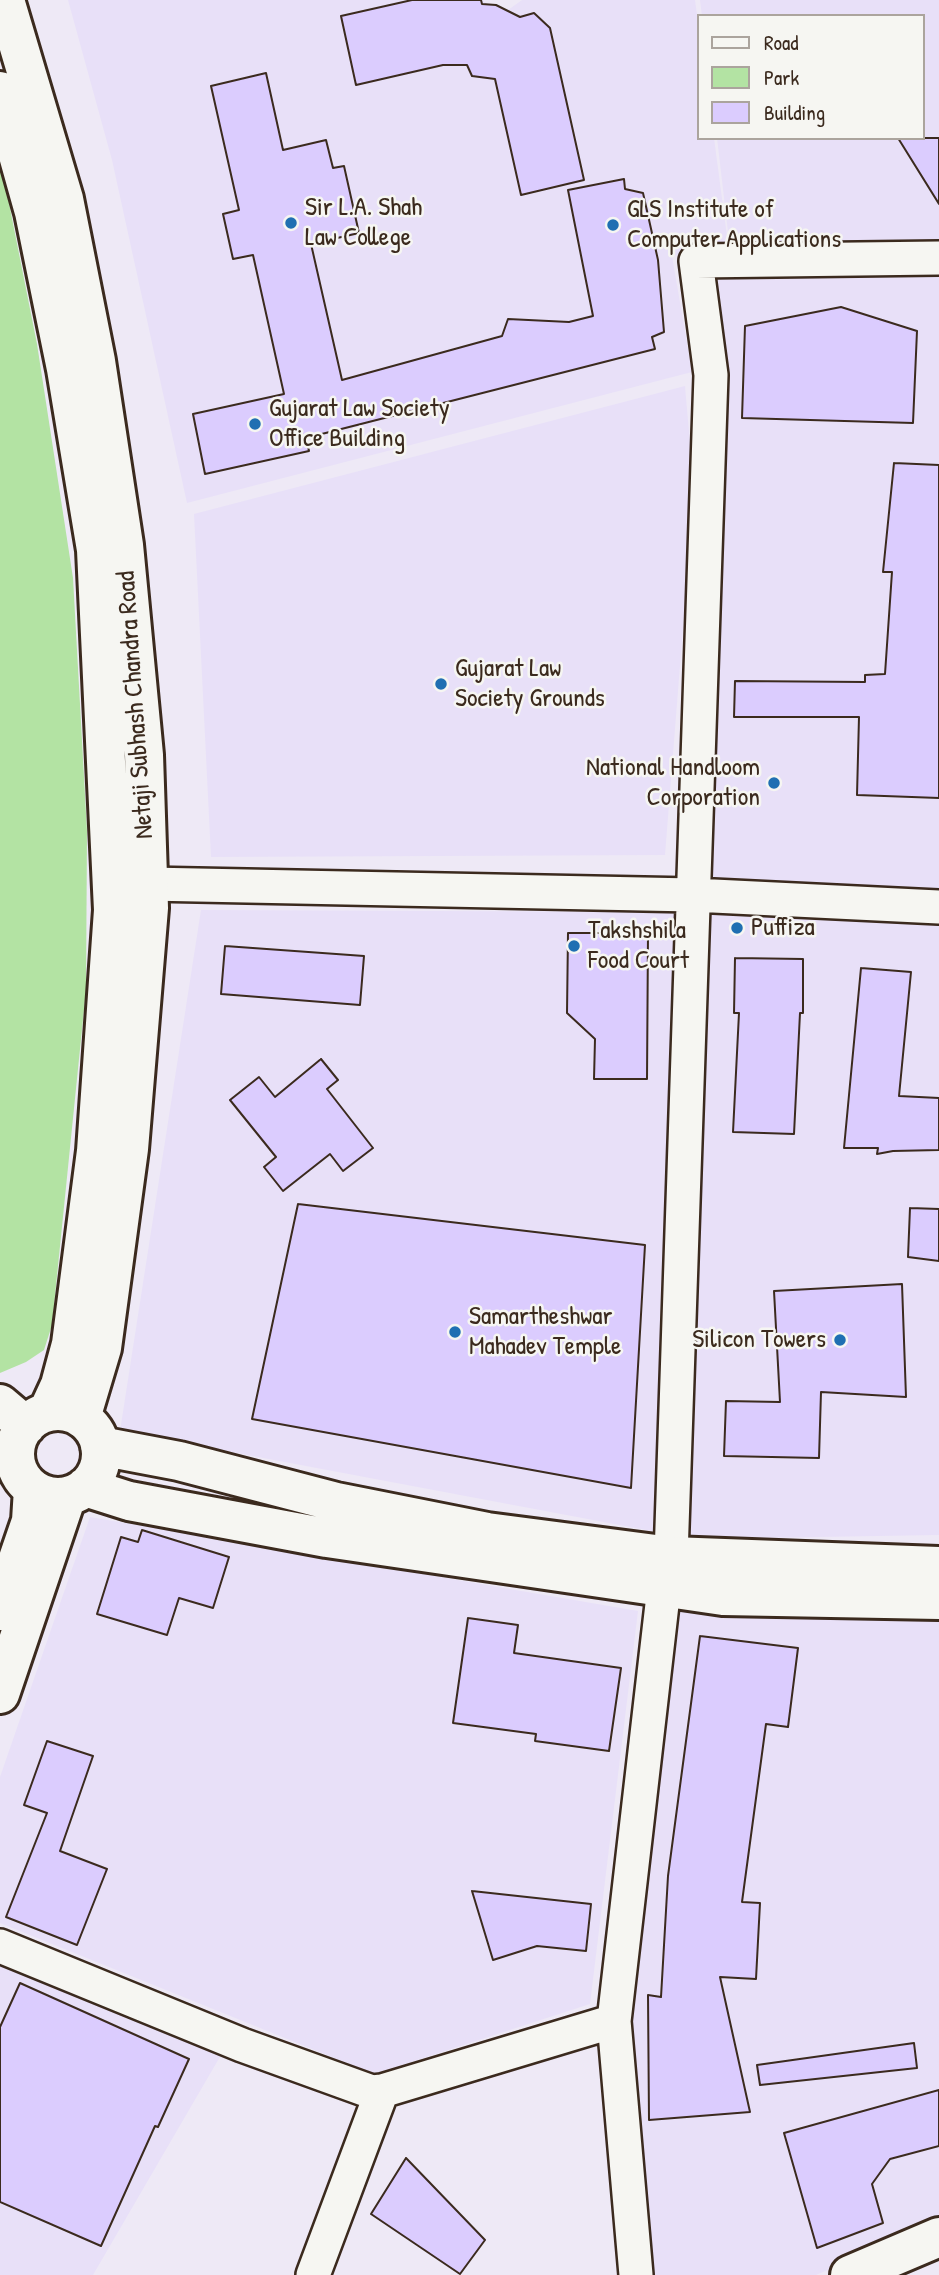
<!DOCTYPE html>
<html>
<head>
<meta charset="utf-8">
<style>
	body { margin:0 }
	#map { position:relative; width:939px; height:2275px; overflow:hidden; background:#eee9f6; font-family:"Patrick Hand",sans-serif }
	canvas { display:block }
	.legend { position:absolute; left:697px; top:14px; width:228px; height:126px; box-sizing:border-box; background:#f6f6f2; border:2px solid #aba49d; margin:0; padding:9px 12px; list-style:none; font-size:21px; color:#3b2a1e }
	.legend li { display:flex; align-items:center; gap:14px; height:35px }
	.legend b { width:35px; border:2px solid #aba49d }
</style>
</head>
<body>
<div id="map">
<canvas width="939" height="2275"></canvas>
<ul class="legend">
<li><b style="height:9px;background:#f6f6f2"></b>Road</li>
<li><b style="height:19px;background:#b3e3a3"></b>Park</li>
<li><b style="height:19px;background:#dbccfe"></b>Building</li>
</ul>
</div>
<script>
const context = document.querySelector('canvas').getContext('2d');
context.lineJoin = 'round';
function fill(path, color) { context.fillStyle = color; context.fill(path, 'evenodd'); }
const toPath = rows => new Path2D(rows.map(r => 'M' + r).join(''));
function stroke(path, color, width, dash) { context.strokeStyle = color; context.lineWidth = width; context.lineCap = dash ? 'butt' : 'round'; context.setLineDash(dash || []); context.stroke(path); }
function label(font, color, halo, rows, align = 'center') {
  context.font = font + ' "Patrick Hand",sans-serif'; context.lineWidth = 5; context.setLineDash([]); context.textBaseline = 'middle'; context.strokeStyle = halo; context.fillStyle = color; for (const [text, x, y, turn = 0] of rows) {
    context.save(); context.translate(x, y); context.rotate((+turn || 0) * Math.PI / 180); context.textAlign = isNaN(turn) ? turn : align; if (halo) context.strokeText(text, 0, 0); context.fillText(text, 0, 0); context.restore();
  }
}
fill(toPath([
	[68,0,482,0,501,15,522,0,695,0,699,29,699,138,714,138,728,244,672,256,692,372,187,503,112,160],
	[700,0,939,0,939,1535,694,1539,120,1431,201,910,673,912,722,375,707,254,730,249,717,138,923,138,923,16,702,16],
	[685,386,694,489,665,855,211,857,194,514],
	[90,1517,638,1611,590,2004,374,2074,0,1923,0,1777],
	[677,1610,939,1610,939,2222,816,2275,654,2275,632,2011],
	[0,1963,221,2055,93,2275,0,2275]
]), '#e8e0f8');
fill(toPath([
	[0,158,37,344,73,578,87,831,86,990,52,1325,44,1350,26,1362,0,1373]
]), '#b3e3a3');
const building = toPath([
	[412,0,481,0,482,4,496,5,520,17,534,13,550,28,584,180,521,195,495,79,472,76,467,65,443,65,356,85,341,16,412,0],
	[266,73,283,150,326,140,333,168,344,166,359,233,311,244,342,380,502,336,508,319,569,322,593,316,568,190,624,179,625,189,643,193,658,260,664,332,652,337,655,349,306,438,309,451,205,474,193,414,284,394,253,255,233,259,223,214,239,210,211,86,266,73],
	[898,138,939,138,939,204,898,138],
	[841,307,917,331,913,423,742,418,745,326,841,307],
	[894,463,939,465,939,798,857,795,859,717,734,717,735,681,865,682,865,675,885,674,892,572,883,572,894,463],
	[568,933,648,933,647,1079,594,1079,595,1039,567,1013,568,933],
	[225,946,364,956,360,1005,221,994,225,946],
	[735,958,803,959,803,1013,800,1013,794,1134,733,1132,739,1013,734,1013,735,958],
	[861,968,911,972,899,1096,939,1098,939,1150,893,1151,877,1154,878,1148,844,1148,861,968],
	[321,1059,338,1080,327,1089,373,1148,343,1171,330,1154,283,1191,264,1167,276,1157,230,1100,259,1077,275,1097,321,1059],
	[298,1204,645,1245,631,1488,252,1419,298,1204],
	[910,1208,939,1209,939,1261,908,1257,910,1208],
	[902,1284,906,1397,821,1392,819,1458,724,1456,726,1401,780,1402,774,1291,902,1284],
	[142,1530,229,1557,213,1608,179,1598,167,1635,97,1614,121,1537,138,1542,142,1530],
	[468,1618,518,1625,514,1653,621,1668,609,1751,535,1741,536,1734,453,1723,468,1618],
	[700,1636,798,1648,788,1727,766,1724,742,1902,760,1903,756,1979,720,1977,750,2112,649,2120,648,1995,661,1997,668,1876,700,1636],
	[47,1741,93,1756,60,1851,107,1869,77,1945,6,1917,47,1813,24,1805,47,1741],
	[472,1891,591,1904,586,1951,537,1946,493,1960,472,1891],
	[20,1983,189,2059,158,2127,155,2126,101,2246,0,2202,0,2027,20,1983],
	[914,2043,917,2068,760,2085,757,2065,914,2043],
	[939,2090,939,2146,890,2159,872,2184,883,2223,817,2248,784,2133,939,2090],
	[406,2158,485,2240,460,2274,371,2214,406,2158]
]);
fill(building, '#dbccfe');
stroke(building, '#3b2a1e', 2);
const street = toPath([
	[148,884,693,895,939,907],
	[0,1946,242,2045,372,2092,382,2091,614,2021],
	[313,2275,382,2091],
	[636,2275,614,2021,664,1587,671,1556,711,375,696,261,939,258]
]);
const secondary = toPath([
	[5,0,64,199,96,361,124,545,144,755,149,908,129,1149,102,1348,81,1418],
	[0,91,34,212,66,369,96,550,113,910,96,1151,71,1344,60,1385,48,1411],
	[0,1404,26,1426],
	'15 1454a43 43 0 1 1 86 0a43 43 0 1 1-86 0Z',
	[100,1446,179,1461,336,1502,487,1532,671,1556,939,1566],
	[85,1487,129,1501,327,1538,723,1596,939,1600],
	[0,1611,31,1521,33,1489],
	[0,1694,67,1496],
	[850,2275,939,2237]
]);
stroke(street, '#3b2a1e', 38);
stroke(secondary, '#3b2a1e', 44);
stroke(street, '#f6f6f2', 33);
stroke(secondary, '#f6f6f2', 38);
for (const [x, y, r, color] of [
	[291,223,7,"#1f6fb2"],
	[613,225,7,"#1f6fb2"],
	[255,424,7,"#1f6fb2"],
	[441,684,7,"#1f6fb2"],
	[774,783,7,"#1f6fb2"],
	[737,928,7,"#1f6fb2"],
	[574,946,7,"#1f6fb2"],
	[455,1332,7,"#1f6fb2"],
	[840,1340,7,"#1f6fb2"]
]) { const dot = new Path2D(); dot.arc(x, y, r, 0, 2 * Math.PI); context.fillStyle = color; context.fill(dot); stroke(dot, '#f6f6f2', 2.5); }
label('26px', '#3b2a1e', '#f6f6f2', [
	["Sir L.A. Shah",305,208],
	["Law College",305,238],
	["GLS Institute of",627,210],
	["Computer Applications",627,240],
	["Gujarat Law Society",269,409],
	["Office Building",269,439],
	["Gujarat Law",455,669],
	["Society Grounds",455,699],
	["National Handloom",760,768,"right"],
	["Corporation",760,798,"right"],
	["Puffiza",751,928],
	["Takshshila",588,931],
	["Food Court",588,961],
	["Samartheshwar",469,1317],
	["Mahadev Temple",469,1347],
	["Silicon Towers",826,1340,"right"]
], 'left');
label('26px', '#3b2a1e', '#f6f6f2', [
	["Netaji Subhash Chandra Road",136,705,-94]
]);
</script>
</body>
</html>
